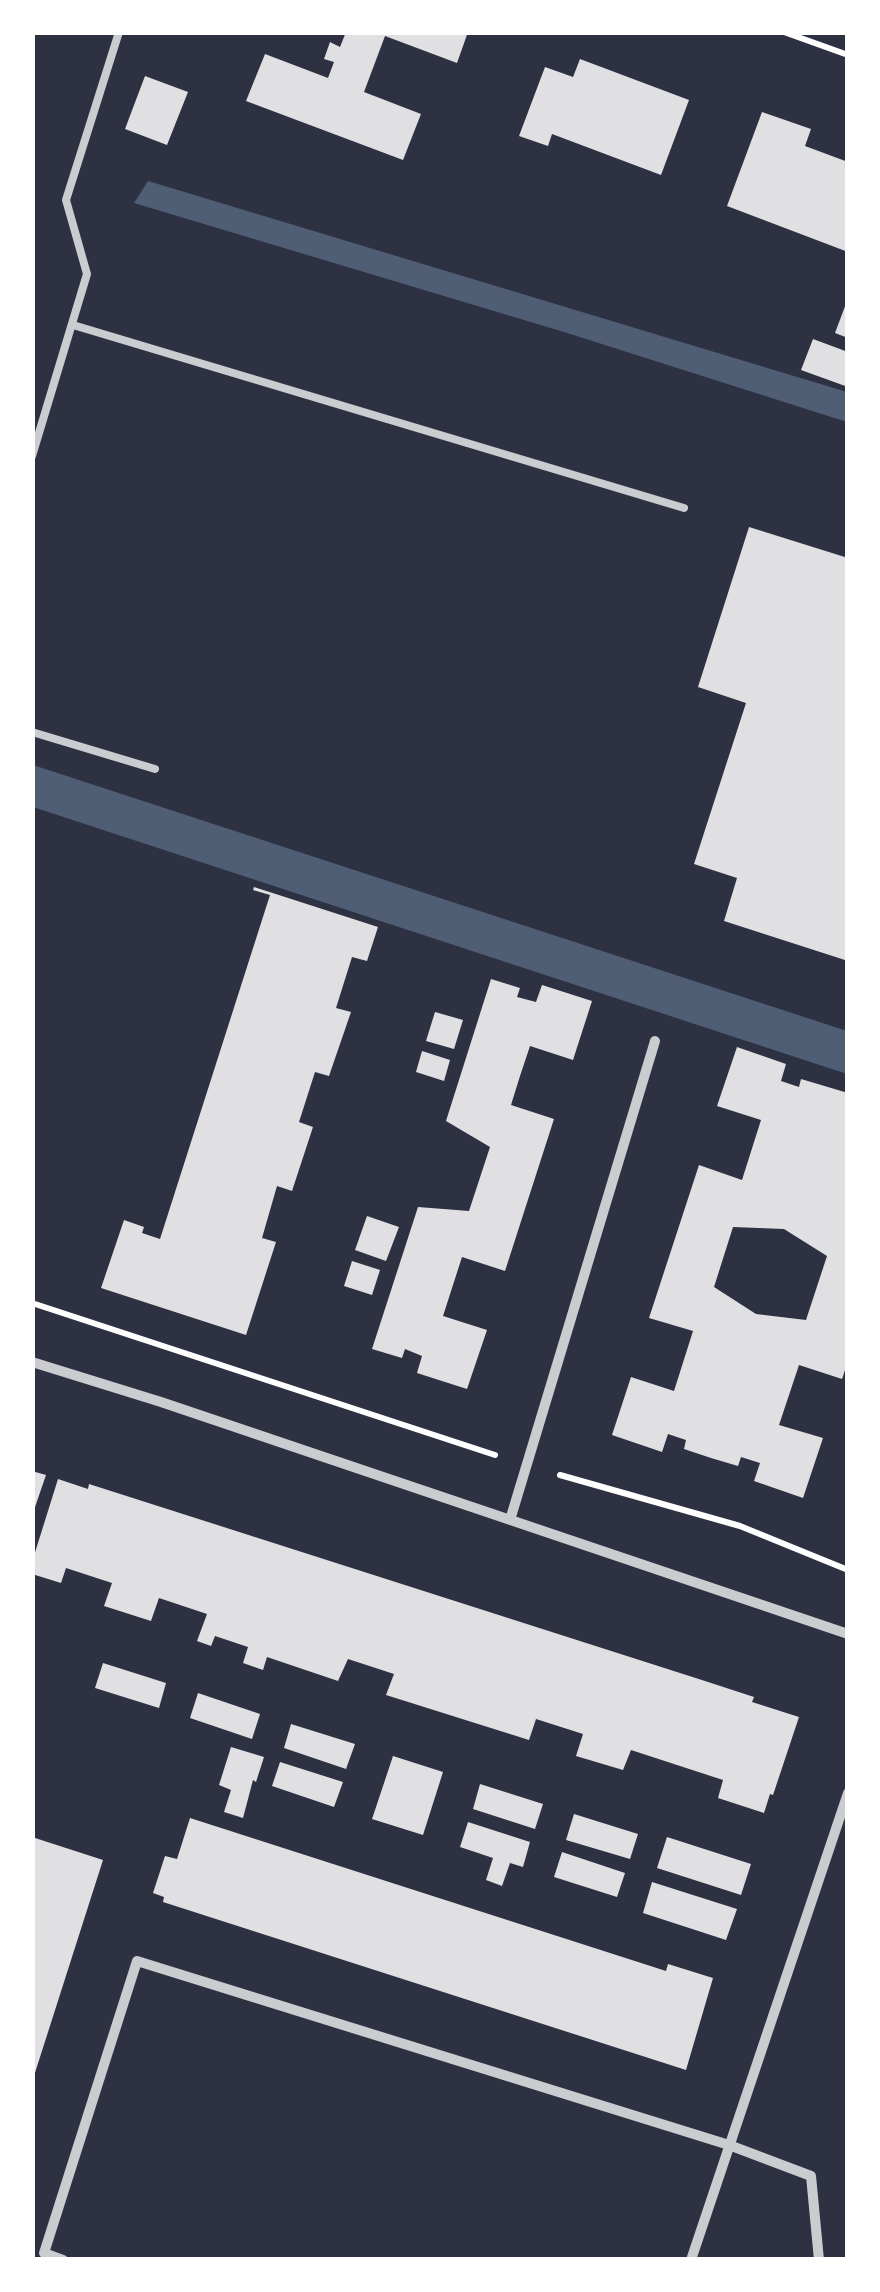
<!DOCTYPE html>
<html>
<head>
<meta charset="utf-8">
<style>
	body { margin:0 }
	#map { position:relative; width:880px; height:2292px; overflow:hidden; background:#2d3142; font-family:"PT Sans",sans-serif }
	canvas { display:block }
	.frame { position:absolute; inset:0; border:35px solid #fff; pointer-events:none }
</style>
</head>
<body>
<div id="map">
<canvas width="880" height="2292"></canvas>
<div class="frame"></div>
</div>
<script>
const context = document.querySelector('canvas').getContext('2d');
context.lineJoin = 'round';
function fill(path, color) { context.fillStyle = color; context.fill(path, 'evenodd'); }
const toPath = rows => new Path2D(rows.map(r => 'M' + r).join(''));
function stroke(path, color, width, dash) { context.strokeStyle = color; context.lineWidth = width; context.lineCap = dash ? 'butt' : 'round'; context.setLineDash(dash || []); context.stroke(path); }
fill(toPath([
	[148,181,847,392,847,422,564,332,134,203],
	[33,765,847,1031,847,1074,33,807]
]), '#4f5d75');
fill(toPath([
	[346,32,468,32,457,63,385,36,364,92,421,114,403,160,246,101,265,54,328,78,334,62,324,59,330,42,340,47],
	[580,59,689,100,661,175,552,134,548,146,519,136,545,67,573,77],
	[145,76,188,92,167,145,125,129],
	[762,112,811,129,805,146,848,162,848,252,727,206],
	[847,301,848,301,848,338,835,333],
	[813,339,848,352,848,387,801,370],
	[749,527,848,558,848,961,724,921,737,878,694,864,746,703,698,687],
	[254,887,378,927,367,961,352,957,336,1008,351,1012,329,1076,315,1072,299,1122,313,1127,292,1191,277,1186,262,1238,276,1242,246,1335,101,1288,124,1220,144,1227,142,1233,160,1239,270,895,253,890],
	[491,979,520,988,517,997,536,1002,542,985,592,1001,573,1060,530,1046,520,1076,511,1105,554,1119,505,1271,462,1257,443,1316,487,1330,467,1389,417,1373,422,1356,405,1349,402,1358,372,1349,418,1207,469,1211,490,1147,446,1121],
	[435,1012,463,1020,454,1049,426,1041],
	[737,1047,786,1064,781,1081,799,1087,801,1079,848,1093,848,1361,842,1379,799,1365,779,1425,823,1438,803,1498,754,1481,760,1463,741,1457,738,1466,711,1458,684,1449,686,1440,668,1434,662,1452,612,1435,631,1377,674,1391,693,1331,649,1318,699,1165,742,1180,761,1120,717,1106],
	[733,1227,784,1229,827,1256,806,1320,756,1314,714,1287],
	[422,1051,450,1060,444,1081,416,1072],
	[367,1216,399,1227,386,1261,355,1250],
	[352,1261,380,1270,372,1295,344,1286],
	[32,1471,46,1475,33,1513,32,1513],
	[58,1479,88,1489,89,1484,233,1530,705,1681,754,1697,752,1702,799,1717,773,1795,770,1794,764,1813,718,1798,723,1780,631,1750,623,1770,576,1756,583,1734,536,1719,529,1740,386,1695,394,1674,348,1659,338,1681,267,1657,263,1670,243,1663,248,1647,215,1636,211,1646,197,1641,207,1614,159,1598,151,1621,104,1606,112,1583,66,1568,61,1583,32,1574,32,1562],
	[103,1663,166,1683,159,1708,95,1688],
	[198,1693,260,1714,252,1739,190,1718],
	[291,1724,355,1744,346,1769,284,1748],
	[231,1747,264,1757,256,1782,253,1780,243,1818,224,1812,231,1790,219,1785],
	[393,1756,443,1772,423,1835,372,1819],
	[280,1762,343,1782,334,1807,272,1786],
	[480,1784,543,1804,535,1829,473,1809],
	[574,1814,638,1834,630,1859,566,1840],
	[190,1818,666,1971,668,1964,713,1978,686,2070,163,1902,164,1897,153,1893,165,1856,177,1859],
	[468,1822,530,1842,523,1867,510,1863,502,1886,486,1880,493,1858,460,1847],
	[32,1837,103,1860,33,2079,32,2079],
	[667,1837,751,1864,741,1895,657,1868],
	[562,1852,625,1873,617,1897,554,1877],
	[652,1882,737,1909,726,1940,643,1913]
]), '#e0e0e3');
stroke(toPath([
	[784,32,848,55],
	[32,1303,495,1455],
	[560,1475,740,1526,848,1570]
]), '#fff', 6);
stroke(toPath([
	[73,325,684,508],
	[32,456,87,274,66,200,119,32],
	[32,732,155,769]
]), '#caccd0', 8);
stroke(toPath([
	[32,1362,161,1402,848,1634],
	[510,1520,655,1041],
	[63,2260,44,2253,137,1961,729,2145,811,2176,819,2260],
	[691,2260,848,1793]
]), '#caccd0', 10);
</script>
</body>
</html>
